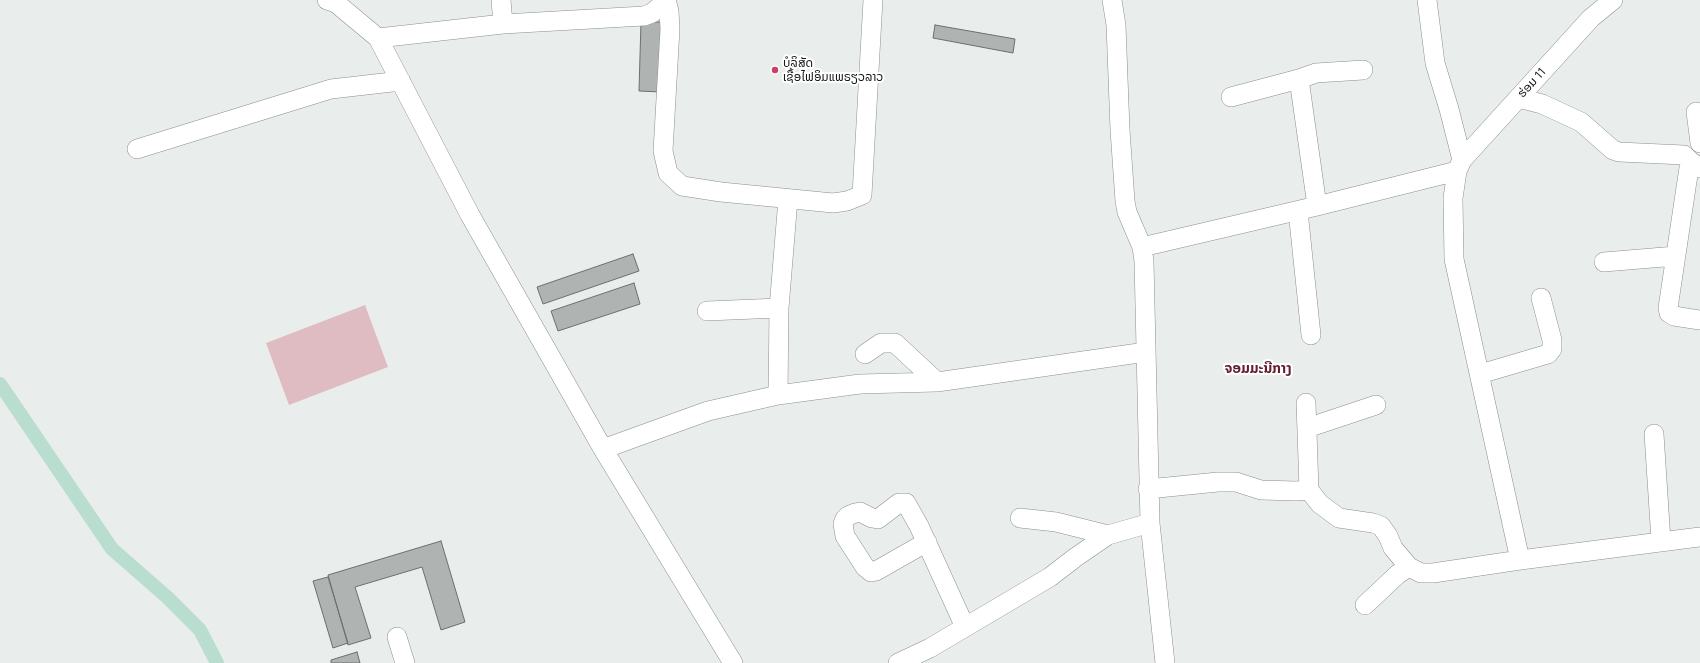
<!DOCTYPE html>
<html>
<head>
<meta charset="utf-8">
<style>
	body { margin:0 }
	canvas { display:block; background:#e9eeec }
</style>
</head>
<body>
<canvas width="1700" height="663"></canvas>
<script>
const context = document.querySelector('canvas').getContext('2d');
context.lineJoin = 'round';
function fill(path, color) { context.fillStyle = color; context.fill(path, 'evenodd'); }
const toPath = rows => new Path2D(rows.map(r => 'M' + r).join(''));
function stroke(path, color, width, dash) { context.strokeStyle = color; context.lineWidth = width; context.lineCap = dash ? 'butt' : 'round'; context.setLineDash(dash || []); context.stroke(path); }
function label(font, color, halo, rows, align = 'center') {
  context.font = font + ' Figtree,"Noto Sans Lao",sans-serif'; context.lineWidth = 4; context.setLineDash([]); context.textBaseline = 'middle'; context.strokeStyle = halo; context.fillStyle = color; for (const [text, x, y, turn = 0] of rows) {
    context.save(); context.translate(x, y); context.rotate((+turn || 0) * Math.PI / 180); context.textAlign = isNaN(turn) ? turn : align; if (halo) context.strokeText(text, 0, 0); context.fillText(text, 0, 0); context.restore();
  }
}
fill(toPath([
	[365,305,388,367,289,405,266,343]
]), '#dfbcc1');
stroke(toPath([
	[0,384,112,549,167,597,200,630,217,663]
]), '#b9ded0', 14);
const building = toPath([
	[641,22,663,22,661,92,639,91,641,22],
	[935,25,1015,39,1013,53,933,38,935,25],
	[633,254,639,271,543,304,537,287,633,254],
	[634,283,640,304,558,331,551,311,634,283],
	[441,541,465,622,441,630,422,567,355,587,371,638,348,645,328,575,441,541],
	[328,577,348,643,333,648,313,581,328,577],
	[357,652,360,663,331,663,331,660,357,652]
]);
fill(building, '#afb3b1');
stroke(building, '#6b6f6e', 1);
const minor = toPath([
	[327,0,336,3,378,38,470,215,603,449,733,663],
	[501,0,503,24],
	[666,0,669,11,670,29,663,151,668,173,682,186,721,192,833,203,847,201,862,195,873,0],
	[1112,0,1116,25,1120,130,1125,201,1127,212,1142,247,1144,261,1150,523,1165,663],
	[1427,0,1435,63,1449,109,1462,160],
	[378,38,503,24,644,16,652,13,666,1],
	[1231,97,1299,79],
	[1519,98,1542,104,1581,122,1613,150,1619,152,1684,155,1690,161,1700,168],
	[1696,112,1700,143],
	[137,149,331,89,401,81],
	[1690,161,1668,308,1669,313,1674,316,1700,320],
	[1317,206,1299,79,1316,73,1363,70],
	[1298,211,1311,335],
	[1142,247,1317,206,1457,171],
	[1604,262,1676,256],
	[707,311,779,308],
	[865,354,881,343,895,343,937,382],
	[1480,374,1548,354,1552,349,1552,340,1541,298],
	[778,395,779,308,788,199],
	[1306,403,1309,490,1312,494,1320,504,1339,518,1373,523,1381,526,1388,536,1393,548,1409,567,1421,573,1433,573,1520,560,1700,537],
	[1307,428,1376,405],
	[1654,434,1661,541],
	[603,449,708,411,778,395,860,384,937,382,1146,352],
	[1148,489,1218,482,1236,482,1261,490,1296,491,1309,490],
	[1020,518,1056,522,1108,535],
	[927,542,876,571,871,572,865,567,845,536,843,524,845,519,848,516,855,513,860,512,872,518,878,519,899,503,906,503,919,526,965,627],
	[1520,560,1454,259,1453,198,1457,171,1462,160,1591,18,1613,0],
	[1365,605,1398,574,1409,567],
	[397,637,405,663],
	[898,663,930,648,1050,577,1076,557,1108,535,1150,523]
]);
stroke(minor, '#8a8f8d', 20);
stroke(minor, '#fff', 19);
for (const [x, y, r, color] of [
	[775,70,4,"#cd3e65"]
]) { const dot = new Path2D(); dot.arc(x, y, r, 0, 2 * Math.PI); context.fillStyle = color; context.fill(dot); stroke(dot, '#fff', 1.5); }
label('12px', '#141515', '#fff', [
	["ບໍລິສັດ",783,63],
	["ເຊື້ອໄຟອິມແພຣຽວລາວ",783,77]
], 'left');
label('12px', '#141515', '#fff', [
	["ຮ່ອມ 11",1532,83,-48]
]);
label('bold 14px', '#631e30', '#fff', [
	["ຈອມມະນີກາງ",1258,369]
]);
</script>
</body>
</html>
